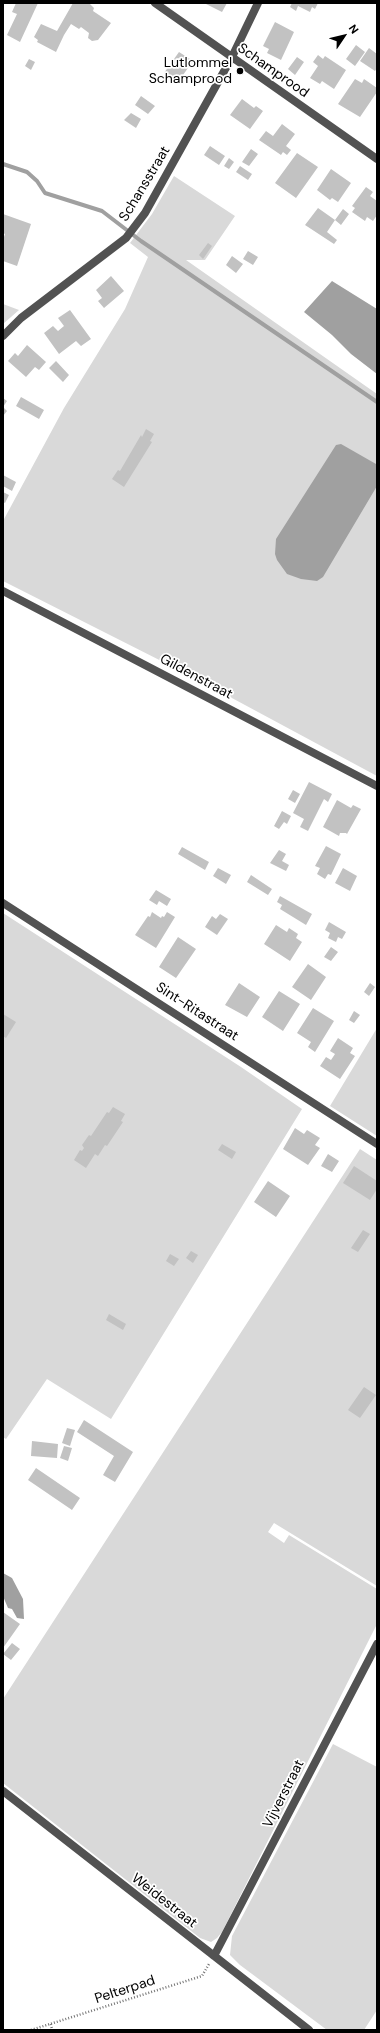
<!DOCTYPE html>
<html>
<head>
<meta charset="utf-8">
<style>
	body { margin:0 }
	#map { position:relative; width:380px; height:2033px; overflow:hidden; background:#fff; font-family:"DM Sans",sans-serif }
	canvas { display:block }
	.frame { position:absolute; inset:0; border:4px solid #000; pointer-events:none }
	.north { position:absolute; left:324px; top:16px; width:40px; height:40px; -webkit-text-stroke:3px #fff; paint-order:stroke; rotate:55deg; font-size:11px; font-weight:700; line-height:16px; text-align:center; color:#000 }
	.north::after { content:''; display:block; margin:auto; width:14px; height:18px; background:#000; clip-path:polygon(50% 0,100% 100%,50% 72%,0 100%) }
</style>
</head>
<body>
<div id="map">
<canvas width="380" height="2033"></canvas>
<div class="frame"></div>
<div class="north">N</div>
</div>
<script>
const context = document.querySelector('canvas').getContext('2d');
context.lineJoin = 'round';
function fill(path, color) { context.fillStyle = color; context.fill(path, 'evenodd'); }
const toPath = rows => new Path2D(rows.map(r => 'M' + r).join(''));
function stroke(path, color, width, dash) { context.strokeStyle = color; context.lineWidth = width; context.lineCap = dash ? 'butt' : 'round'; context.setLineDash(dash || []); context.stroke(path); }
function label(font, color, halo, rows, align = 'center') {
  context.font = font + ' "DM Sans",sans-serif'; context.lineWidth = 3.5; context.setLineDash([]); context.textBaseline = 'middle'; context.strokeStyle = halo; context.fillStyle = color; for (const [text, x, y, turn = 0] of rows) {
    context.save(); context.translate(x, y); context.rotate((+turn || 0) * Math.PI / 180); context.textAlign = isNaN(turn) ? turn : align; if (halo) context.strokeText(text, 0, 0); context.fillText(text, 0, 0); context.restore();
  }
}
fill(toPath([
	[174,176,235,216,205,260,186,260,377,394,377,776,191,676,3,581,3,521,64,408,125,309,148,257,130,243,152,214],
	[3,304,19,310,3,324],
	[3,913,241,1067,302,1109,111,1419,47,1379,6,1439,3,1437],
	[377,1028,377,1136,330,1106],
	[360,1149,377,1160,377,1586,274,1523,268,1532,284,1543,289,1535,377,1589,377,1624,222,1932,217,1938,211,1942,200,1938,3,1783,3,1699],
	[333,1744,377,1767,377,2010,364,2030,327,2030,240,1965,230,1955,232,1936]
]), '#d9d9d9');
fill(toPath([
	[332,281,377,309,377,374,351,354,332,335,304,312],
	[341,444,376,464,377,486,323,577,317,581,301,579,287,574,277,560,275,554,276,539,336,445],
	[3,1573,12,1578,23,1599,24,1619,17,1618,12,1609,8,1608,5,1601,3,1596]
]), '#a0a0a0');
stroke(toPath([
	[3,164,27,172,37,181,45,193,102,211,141,241,377,402]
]), '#a0a0a0', 4);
fill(toPath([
	[16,3,38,3,20,42,7,35,17,14,12,12],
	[73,3,89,3,94,8,93,11,111,23,98,40,92,41,88,38,89,33,81,27,79,29,71,24,64,35,56,52,37,42,38,40,34,37,41,24,57,31],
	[204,3,227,3,222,12],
	[292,3,318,3,315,9,312,7,310,12,298,6,296,11,290,7],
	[275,22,294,32,281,60,267,53,269,49,263,46],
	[356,45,365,52,355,66,346,59],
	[369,48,377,54,377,68,375,71,360,61],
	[179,52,193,61,178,82,164,73],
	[318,55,323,59,325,56,346,70,334,89,322,81,320,84,310,78,318,66,313,62],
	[297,57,304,62,295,75,288,69],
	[29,59,35,62,31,70,25,66],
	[355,79,362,83,364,79,377,88,377,92,360,117,338,104],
	[141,96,155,106,148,114,135,105],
	[242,99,254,108,256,106,263,111,250,129,230,115],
	[131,113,141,119,136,128,124,120],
	[282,124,295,134,286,146,291,150,287,155,283,152,281,155,259,140,266,131,273,136],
	[210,146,225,156,219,165,204,155],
	[251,149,258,154,249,166,242,162],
	[297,153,318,167,296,198,275,183],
	[229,158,234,162,229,169,224,166],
	[240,166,252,174,248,180,236,172],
	[331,169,351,183,338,202,332,198,330,200,317,190],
	[366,187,373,192,370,196,377,201,377,215,373,221,367,217,365,221,352,212,355,208,352,206],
	[318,208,335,220,327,232,337,240,334,244,305,225],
	[343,209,349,214,341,225,335,220],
	[3,214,31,224,17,266,3,261,3,240,5,234,3,233],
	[208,243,212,246,203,259,199,255],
	[248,251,258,257,253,265,243,259],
	[232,256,243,264,236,273,226,265],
	[111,276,124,291,104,308,98,301,102,298,96,290],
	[70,310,91,339,81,346,76,341,59,354,44,333,53,326,58,331,64,326,58,318],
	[27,345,46,362,39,370,35,367,26,377,8,361,15,353,18,356],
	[56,361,69,375,63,382,49,368],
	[21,397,44,410,39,419,16,406],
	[3,398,7,401,3,407,7,411,3,416],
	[146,429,154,434,150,441,152,442,124,487,112,479,118,470,120,471,141,435,142,437],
	[3,475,16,482,12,491,3,486],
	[3,492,9,495,5,503,3,502],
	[309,782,332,794,328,802,324,799,308,831,300,827,304,819,293,813],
	[293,790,300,794,295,803,288,799],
	[337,800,351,808,353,805,361,809,347,834,346,833,340,833,339,836,323,827],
	[282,811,291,816,287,824,284,822,279,829,274,826],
	[326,846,341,854,331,875,328,874,325,879,317,874,320,868,315,866],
	[182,847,209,862,205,870,178,854],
	[279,850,286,854,282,861,289,865,286,871,270,863],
	[218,868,231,875,226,884,213,876],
	[343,868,357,876,350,891,335,883],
	[251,875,272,889,268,895,247,882],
	[156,890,171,899,167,906,159,901,157,905,149,900],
	[280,896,312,914,306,925,280,909,282,905,277,902],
	[152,912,161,918,162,916,164,917,167,912,175,917,156,948,135,935,148,916,150,917],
	[220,914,228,919,217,935,205,927,212,916,216,919],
	[329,922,346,932,342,939,338,937,336,942,328,938,330,933,325,930],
	[276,925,287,932,289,928,298,934,296,938,302,942,290,961,264,944],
	[178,937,196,949,176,978,159,967],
	[331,947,338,952,331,961,324,957],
	[308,964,326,977,311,1000,292,987],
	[239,983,260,997,247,1017,225,1005],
	[370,983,375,987,369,996,364,992],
	[279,991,300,1004,283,1031,262,1017],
	[313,1008,334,1021,315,1052,308,1047,311,1042,297,1033],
	[354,1011,360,1015,354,1023,349,1020],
	[3,1014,16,1022,6,1038,3,1036],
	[338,1038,353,1048,350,1053,355,1056,340,1079,320,1066,326,1057,331,1060,335,1054,330,1051],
	[113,1107,125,1114,121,1121,123,1122,107,1146,105,1145,98,1156,95,1154,86,1168,74,1160,80,1150,82,1151,84,1148,82,1145,89,1135,91,1136,107,1112,109,1113],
	[295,1128,304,1134,307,1130,320,1138,315,1145,320,1148,308,1165,283,1149],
	[222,1144,236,1152,232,1159,218,1150],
	[328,1154,339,1161,332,1172,321,1166],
	[354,1166,377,1181,377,1189,370,1200,343,1183],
	[268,1181,290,1196,276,1217,254,1202],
	[363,1230,370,1234,358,1252,351,1248],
	[191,1251,198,1255,193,1263,186,1258],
	[170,1254,179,1259,174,1266,166,1261],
	[109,1314,126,1324,123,1330,106,1320],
	[364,1387,376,1395,360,1418,348,1410],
	[84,1420,133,1452,115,1482,103,1475,114,1456,77,1432],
	[67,1428,75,1430,70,1446,62,1443],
	[32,1441,58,1444,57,1458,31,1456],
	[64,1446,72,1448,68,1461,60,1458],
	[36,1468,80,1498,72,1510,28,1480],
	[3,1612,20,1624,3,1648],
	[12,1643,20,1649,11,1660,3,1654]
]), '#c2c2c2');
stroke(toPath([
	[51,2024,52,2030],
	[31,2030,202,1976,209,1964]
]), '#747474', 2.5, [1, 2]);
stroke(toPath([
	[155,3,377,159],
	[3,336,21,318,126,238,145,213,232,57,258,3],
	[3,591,377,786],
	[3,903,377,1144],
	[3,1791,309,2030],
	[214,1956,377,1644]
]), '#525252', 8);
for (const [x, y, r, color] of [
	[240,71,4,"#000"]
]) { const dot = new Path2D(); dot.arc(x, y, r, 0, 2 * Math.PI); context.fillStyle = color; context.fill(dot); stroke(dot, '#fff', 1.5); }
label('14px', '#000', '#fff', [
	["Lutlommel",232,63],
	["Schamprood",232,79]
], 'right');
label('14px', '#000', '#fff', [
	["Schamprood",273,71,35],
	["Schansstraat",145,184,-59],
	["Gildenstraat",196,677,28],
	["Sint-Ritastraat",197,1012,33],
	["Vijverstraat",284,1794,-63],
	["Weidestraat",164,1901,38],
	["Pelterpad",125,1990,-18]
]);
</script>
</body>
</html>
